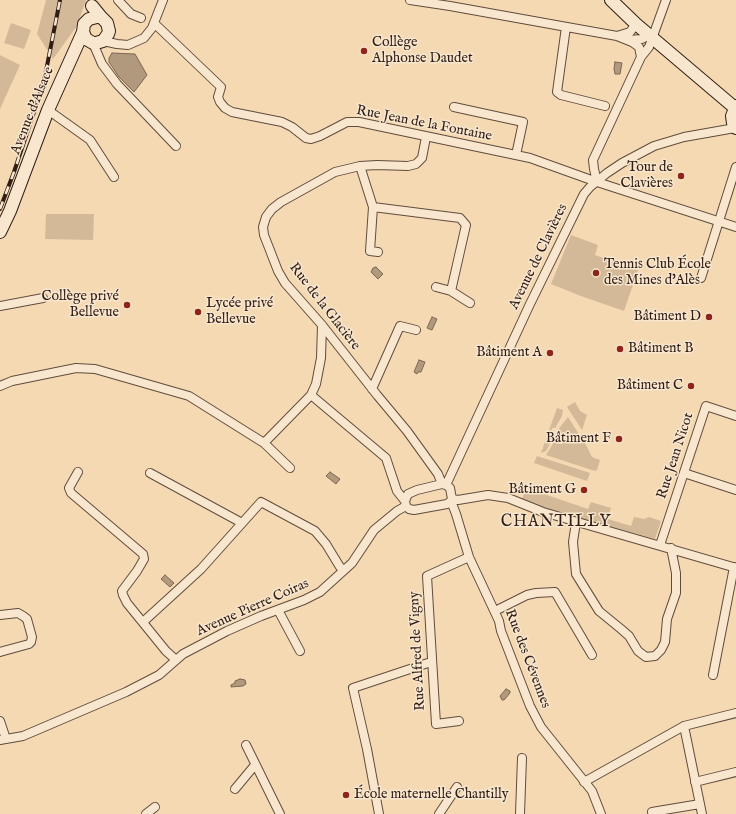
<!DOCTYPE html>
<html>
<head>
<meta charset="utf-8">
<style>
	body { margin:0 }
	canvas { display:block; background:#f4d9b3 }
</style>
</head>
<body>
<canvas width="736" height="814"></canvas>
<script>
const context = document.querySelector('canvas').getContext('2d');
context.lineJoin = 'round';
function fill(path, color) { context.fillStyle = color; context.fill(path, 'evenodd'); }
const toPath = rows => new Path2D(rows.map(r => 'M' + r).join(''));
function stroke(path, color, width, dash) { context.strokeStyle = color; context.lineWidth = width; context.lineCap = dash ? 'butt' : 'round'; context.setLineDash(dash || []); context.stroke(path); }
function label(font, color, halo, rows, align = 'center') {
  context.font = font + ' "IM FELL English",serif'; context.lineWidth = 3; context.setLineDash([]); context.textBaseline = 'middle'; context.strokeStyle = halo; context.fillStyle = color; for (const [text, x, y, turn = 0] of rows) {
    context.save(); context.translate(x, y); context.rotate((+turn || 0) * Math.PI / 180); context.textAlign = isNaN(turn) ? turn : align; if (halo) context.strokeText(text, 0, 0); context.fillText(text, 0, 0); context.restore();
  }
}
fill(toPath([
	[46,0,86,0,77,26,53,59,37,34],
	[11,23,31,30,24,49,4,43],
	[0,55,20,65,0,109],
	[46,214,94,214,93,240,45,239],
	[571,235,598,245,595,255,638,270,624,311,581,296,551,284],
	[575,402,580,411,587,415,582,430,567,407],
	[557,408,563,410,562,416,555,428,552,428,551,432,553,435,553,438,546,451,541,453],
	[568,417,580,436,557,438,557,431],
	[583,439,592,457,600,460,597,470,595,471,546,455,554,442,560,444,562,444,564,441],
	[537,456,590,473,587,481,534,463],
	[525,491,534,494,535,491,588,509,591,502,611,508,608,519,631,526,634,517,644,519,649,517,661,521,655,539,554,511,522,499]
]), '#d3b998');
const water = toPath([
	[112,53,135,54,147,75,134,92,119,77,109,62,109,58,112,53],
	[615,62,622,63,620,74,615,74,614,69,615,62],
	[376,267,383,274,378,279,371,272,373,268,376,267],
	[432,317,437,319,432,330,427,328,432,317],
	[419,360,425,362,421,372,418,372,417,374,414,372,419,360],
	[330,472,340,479,336,484,326,476,330,472],
	[165,575,174,583,170,587,161,579,165,575],
	[240,679,245,680,246,684,243,686,231,687,231,685,235,683,235,681,240,679],
	[506,689,510,691,510,693,504,700,502,700,500,696,506,689]
]);
fill(water, '#b1997d');
stroke(water, '#7d6753', 1);
const street = toPath([
	[118,0,131,14,141,18],
	[410,0,450,6,617,36,632,42,639,47,641,57],
	[154,23,221,87,218,97,220,102,225,108,232,112,282,122,292,127,306,138,311,139,320,136,347,122,359,122,530,158,597,182,736,227],
	[566,27,557,92,561,95,605,106],
	[617,36,630,32,636,24],
	[628,40,642,39,649,35],
	[103,41,117,44,128,45,144,38,152,28,163,0],
	[93,43,102,64,117,84,176,146],
	[454,107,523,122,516,155],
	[48,110,90,140,114,177],
	[426,137,422,158,416,164,408,166,377,165,360,166,335,172,281,202,272,209,266,217,263,227,264,235,278,271,285,283,322,325,377,395,407,431,438,474,442,484],
	[360,166,373,207,460,218,466,225,451,291],
	[597,182,594,169,593,160,641,57,649,47,666,0],
	[373,207,370,251,378,252],
	[701,278,736,167],
	[436,287,451,291,470,303],
	[0,306,43,298],
	[0,386,12,381,76,368,95,369,189,396,264,443,290,468],
	[372,389,400,326,416,330],
	[311,395,386,458,397,491,405,501],
	[264,443,311,395,316,384,321,358,322,325],
	[78,472,69,488,71,493,143,554,144,559,137,571,122,591,123,595,127,603,166,651,176,660],
	[150,473,242,523],
	[684,473,736,490],
	[442,484,446,485,450,488,452,499,451,501,447,504,414,510,409,509,406,506,405,501,408,494,417,490,442,484],
	[446,485,530,304,584,194,590,187,607,173,622,163,654,146,684,137,735,128],
	[452,499,458,500,488,495,508,498,543,512,736,568],
	[451,501,456,514,469,557,499,621,501,631,530,706,541,727,592,791,601,814],
	[576,522,573,542,576,574,599,611,621,629,629,636,638,651,646,657,655,656,661,650,665,642,667,619,676,593,676,573,671,548],
	[660,545,706,406,736,416],
	[278,610,300,651],
	[495,611,527,595,536,593,555,592,592,655],
	[0,615,18,613,23,616,27,619,32,637,31,642,29,644,0,652],
	[143,622,201,569,261,502,315,531,326,544,340,567,344,570],
	[713,675,734,567],
	[0,721,6,739],
	[459,721,436,724,427,576,469,557],
	[684,726,702,814],
	[0,740,23,736,126,692,159,675,183,654,227,631,261,616,304,600,320,592,352,563,374,530,397,511,406,506],
	[246,745,280,814],
	[584,782,684,726,736,713],
	[695,782,736,772],
	[235,789,255,765],
	[652,812,700,804],
	[146,814,155,807],
	[379,814,367,749,353,688,431,662],
	[439,814,457,787],
	[520,814,522,758]
]);
const secondary = toPath([
	[611,0,636,24,735,108],
	[83,32,86,39,93,43,96,43,103,41,108,34,109,31,107,23,101,17,92,6],
	[736,106,732,116,733,123,736,128],
	[0,232,10,211,48,110,83,32,84,24,89,19,97,17,101,17]
]);
stroke(street, '#614c3c', 10);
stroke(secondary, '#301d15', 14);
stroke(street, '#f8e6ce', 8);
stroke(secondary, '#f8e6ce', 12);
const rail = toPath([
	[0,209,14,172,38,100,46,71,60,0]
]);
stroke(rail, '#301d15', 4);
stroke(rail, '#f8e6ce', 2.5, [8]);
for (const [x, y, r, color] of [
	[364,51,4,"#8f2418"],
	[681,176,4,"#8f2418"],
	[596,273,4,"#8f2418"],
	[127,305,4,"#8f2418"],
	[198,312,4,"#8f2418"],
	[709,317,4,"#8f2418"],
	[620,349,4,"#8f2418"],
	[550,353,4,"#8f2418"],
	[691,386,4,"#8f2418"],
	[619,439,4,"#8f2418"],
	[584,490,4,"#8f2418"],
	[346,795,4,"#8f2418"]
]) { const dot = new Path2D(); dot.arc(x, y, r, 0, 2 * Math.PI); context.fillStyle = color; context.fill(dot); stroke(dot, '#f8e6ce', 1.5); }
label('14px', '#301d15', '#f8e6ce', [
	["Collège",372,43,"left"],
	["Alphonse Daudet",372,59,"left"],
	["Tour de",673,168],
	["Clavières",673,184],
	["Tennis Club École",604,265,"left"],
	["des Mines d'Alès",604,281,"left"],
	["Collège privé",119,297],
	["Bellevue",119,313],
	["Lycée privé",206,304,"left"],
	["Bellevue",206,320,"left"],
	["Bâtiment D",701,317],
	["Bâtiment B",628,349,"left"],
	["Bâtiment A",542,353],
	["Bâtiment C",683,386],
	["Bâtiment F",611,439],
	["Bâtiment G",576,490],
	["École maternelle Chantilly",354,795,"left"]
], 'right');
label('14px', '#301d15', '#f8e6ce', [
	["Avenue d'Alsace",33,111,-68],
	["Rue Jean de la Fontaine",424,124,11],
	["Avenue de Clavières",539,257,-64],
	["Rue de la Glacière",324,307,52],
	["Rue Jean Nicot",676,456,-72],
	["Avenue Pierre Coiras",253,608,-24],
	["Rue Alfred de Vigny",418,651,-93],
	["Rue des Cévennes",527,659,69]
]);
context.letterSpacing = '1px';
label('16px', '#301d15', '#f8e6ce', [
	["CHANTILLY",556,523]
]);
context.letterSpacing = '0px';
</script>
</body>
</html>
